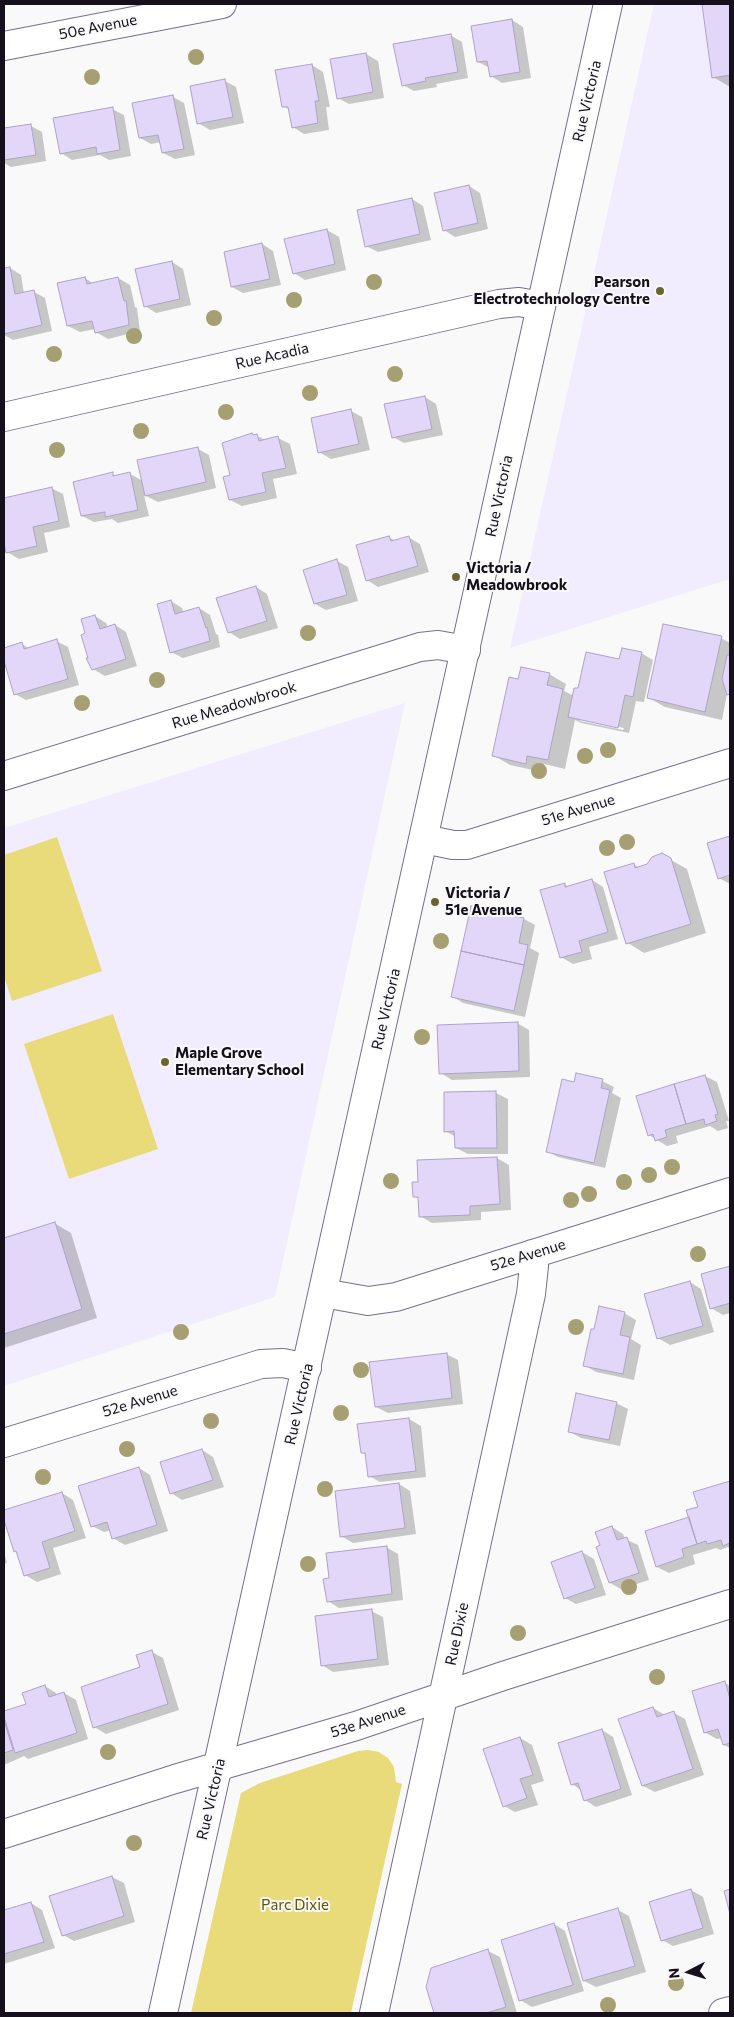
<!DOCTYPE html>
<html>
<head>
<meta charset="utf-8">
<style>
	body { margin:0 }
	#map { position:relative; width:734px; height:2017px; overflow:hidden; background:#f9f9f9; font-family:Commissioner,sans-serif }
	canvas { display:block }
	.frame { position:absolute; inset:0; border:5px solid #15101c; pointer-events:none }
	.north { position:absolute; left:664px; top:1947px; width:50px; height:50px; -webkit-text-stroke:4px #f9f9f9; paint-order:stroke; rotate:265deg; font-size:14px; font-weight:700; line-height:20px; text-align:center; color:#15101c }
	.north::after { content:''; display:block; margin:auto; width:18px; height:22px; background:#15101c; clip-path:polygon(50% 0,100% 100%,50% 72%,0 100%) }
</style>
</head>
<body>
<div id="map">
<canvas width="734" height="2017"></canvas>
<div class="frame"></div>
<div class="north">N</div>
</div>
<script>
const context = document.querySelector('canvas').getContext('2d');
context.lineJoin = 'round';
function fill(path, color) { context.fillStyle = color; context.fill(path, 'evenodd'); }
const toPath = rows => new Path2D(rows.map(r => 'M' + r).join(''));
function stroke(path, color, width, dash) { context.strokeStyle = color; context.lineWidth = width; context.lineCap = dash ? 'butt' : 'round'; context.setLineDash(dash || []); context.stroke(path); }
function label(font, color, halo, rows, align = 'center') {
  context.font = font + ' Commissioner,sans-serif'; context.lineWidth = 4; context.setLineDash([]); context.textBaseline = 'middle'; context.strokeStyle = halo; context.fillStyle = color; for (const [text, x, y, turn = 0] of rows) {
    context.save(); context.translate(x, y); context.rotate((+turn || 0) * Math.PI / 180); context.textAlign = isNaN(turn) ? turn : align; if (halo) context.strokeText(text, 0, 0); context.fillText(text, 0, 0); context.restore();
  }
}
fill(toPath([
	[654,4,730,4,730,579,510,648],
	[405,703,275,1297,4,1386,4,828]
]), '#f2edfe');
fill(toPath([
	[57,837,102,971,12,1001,4,976,4,855],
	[113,1014,158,1149,69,1179,24,1044],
	[368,1750,379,1752,388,1758,394,1767,396,1782,402,1784,351,2013,191,2013,241,1793,260,1783,358,1751]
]), '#e9da7a');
fill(toPath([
	[703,4,730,4,730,87,713,77],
	[512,20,523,27,531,78,502,83,491,76,490,68,478,62],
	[450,35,462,42,468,78,436,84,437,87,414,91,403,85],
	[366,54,378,61,384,98,349,104,338,98],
	[312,65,323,72,330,107,326,107,329,130,304,134,293,127,290,110,283,106],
	[225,81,236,87,244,123,210,130,198,123],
	[173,97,184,103,195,155,175,159,163,153,161,142,151,144,140,138],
	[112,109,124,115,131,156,109,160,100,155,72,160,61,153],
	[31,126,42,132,46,161,11,167,4,163,4,130],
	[469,186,480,193,488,229,455,237,444,230],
	[412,199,423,206,431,240,378,252,366,246],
	[327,230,339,237,346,270,305,280,294,273],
	[262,244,273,251,281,285,243,293,232,287],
	[172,262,183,269,191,305,156,313,145,306],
	[10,268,21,275,24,294,34,292,45,298,52,331,13,340,4,335,4,269],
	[85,278,94,284,118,278,130,285,135,307,137,308,140,331,108,339,96,332,95,329,80,332,68,326],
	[425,397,436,404,443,435,404,443,393,437],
	[351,411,362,417,370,450,331,459,319,452],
	[255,436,257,436,266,440,278,438,290,444,297,474,273,479,277,498,242,506,230,500,232,476],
	[198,449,209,455,216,488,158,502,144,495,149,516,118,523,112,519,94,522,82,516,112,474,117,476,130,474,143,481],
	[51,488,63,494,70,527,44,533,48,552,19,559,7,552,4,537,4,499],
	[389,537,395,541,408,537,420,544,429,572,378,587,367,580],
	[337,561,348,567,358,601,326,610,315,604],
	[256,587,267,594,278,628,240,639,229,632],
	[171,601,182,608,184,613,199,608,210,615,216,634,218,635,220,647,183,658,171,652],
	[95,616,106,623,108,628,115,625,126,632,137,666,105,676,93,669,87,634],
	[721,638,730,643,730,696,727,694,722,720,665,707,649,698],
	[56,641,68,647,79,685,26,700,15,694,4,657,4,650,22,644,30,649],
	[641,653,653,660,644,702,636,701,629,733,581,723,575,720,565,769,544,764,542,772,510,765,493,755,519,680,549,674,566,684,564,691,574,696,579,690,620,661],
	[580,719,624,728,623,730,580,721],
	[730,838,730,873,726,875,726,877,730,876,730,884,719,878,709,844],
	[662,855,687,869,706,933,644,953,628,943,633,864,640,868,648,866],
	[592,880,603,887,618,939,589,947,592,959,573,964,561,957,564,884,569,887],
	[524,919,535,925,530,948,539,953,525,1017,463,1003,452,996],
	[517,1023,529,1030,530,1077,452,1080,441,1073],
	[705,1076,717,1082,729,1121,726,1121,728,1128,718,1131,710,1126,676,1136,678,1143,667,1146,649,1135],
	[602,1081,614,1087,612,1093,621,1098,605,1168,558,1157,547,1151,575,1083],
	[445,1093,496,1093,508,1099,508,1154,468,1154,456,1148,456,1137,445,1131],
	[497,1158,509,1165,511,1210,481,1212,481,1220,432,1223,420,1216,420,1199,414,1196,419,1183,418,1161],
	[54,1223,71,1233,97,1318,4,1348,4,1239],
	[730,1267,730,1313,723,1315,711,1308,702,1275],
	[690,1282,701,1289,714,1332,670,1345,658,1338],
	[624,1313,636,1320,631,1339,641,1345,634,1380,596,1372,584,1365,595,1331],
	[446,1354,458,1360,463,1404,388,1413,376,1407],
	[616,1403,628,1409,620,1446,581,1438,570,1432],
	[409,1419,421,1426,426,1477,380,1482,369,1476,366,1455,362,1452],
	[202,1450,213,1457,224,1487,182,1500,171,1493],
	[139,1468,150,1475,168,1531,125,1545,113,1538,111,1530,104,1532,92,1526],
	[730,1483,730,1549,728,1547,720,1550,716,1548,693,1555,695,1564,669,1573,657,1567,646,1532,690,1518,699,1508],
	[399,1484,410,1491,416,1534,353,1543,341,1536],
	[62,1493,73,1500,86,1538,53,1548,61,1574,37,1582,25,1575,18,1553,15,1551,4,1511],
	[612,1527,623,1534,625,1539,638,1545,649,1580,621,1589,610,1583],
	[386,1547,398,1554,403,1600,339,1608,328,1601,331,1579],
	[4,1552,7,1563,4,1564],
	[582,1552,594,1559,606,1595,576,1604,565,1598],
	[371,1611,383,1617,389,1665,333,1672,322,1665],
	[152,1652,163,1658,179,1710,106,1734,94,1727,142,1668],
	[725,1683,730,1686,730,1748,724,1745,722,1738,717,1739,706,1733,693,1692],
	[45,1686,56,1693,57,1695,64,1693,76,1700,88,1739,28,1759,24,1756,4,1765,4,1712,27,1705],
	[653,1708,665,1715,674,1713,685,1719,704,1775,655,1792,643,1786],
	[602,1730,613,1737,632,1795,596,1807,585,1800,581,1790,572,1784],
	[520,1738,532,1745,544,1781,531,1785,538,1805,515,1812,504,1806,485,1750],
	[112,1877,124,1883,135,1922,74,1941,63,1935],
	[691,1890,703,1897,714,1934,673,1946,662,1940],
	[31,1903,42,1910,55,1948,4,1964,4,1912],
	[618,1910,629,1916,646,1972,596,1987,584,1981],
	[554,1924,565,1931,584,1991,532,2007,520,2000],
	[488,1951,500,1957,517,2013,435,2013,427,1987]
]), '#0003');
const building = toPath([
	[702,4,730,4,730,75,712,78,702,4],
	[512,19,520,72,490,77,487,61,477,62,471,26,512,19],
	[451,34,458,72,425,78,426,81,402,86,393,44,451,34],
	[366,53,373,92,337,99,330,59,366,53],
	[312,64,319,101,315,101,318,123,292,128,288,107,282,107,275,70,312,64],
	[225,79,233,117,197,124,190,86,225,79],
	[173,95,184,149,162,153,158,135,139,138,132,103,173,95],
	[113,107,120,150,97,154,96,147,60,154,53,118,113,107],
	[31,124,36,155,4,160,4,128,31,124],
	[469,185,478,223,443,231,434,193,469,185],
	[412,198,420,234,365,247,357,210,412,198],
	[327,229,335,264,293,274,284,239,327,229],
	[262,243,270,279,231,287,224,252,262,243],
	[172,261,180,299,144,307,135,269,172,261],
	[10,267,15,294,34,290,42,325,4,334,4,268,10,267],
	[85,277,87,284,118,277,124,301,126,300,129,325,95,333,92,321,67,326,57,283,85,277],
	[425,396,432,429,392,438,384,404,425,396],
	[351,409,359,444,318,453,311,418,351,409],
	[252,433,253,435,257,434,259,441,278,436,286,468,262,473,266,492,229,500,223,477,230,475,222,443,252,433],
	[198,447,206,482,145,496,137,460,198,447],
	[113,472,113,476,130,472,138,510,105,517,105,512,81,516,73,482,113,472],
	[52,487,59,521,33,527,37,546,6,553,4,543,4,498,52,487],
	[389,536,391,541,409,536,418,566,366,581,356,545,389,536],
	[337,559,347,595,314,604,303,570,337,559],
	[256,586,267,621,228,633,216,598,256,586],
	[171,600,175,614,199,607,206,628,207,627,210,641,170,653,157,604,171,600],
	[95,615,100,629,115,624,126,659,92,670,86,658,88,658,81,635,85,633,81,619,95,615],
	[663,624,722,636,705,712,647,698,663,624],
	[57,639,68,679,14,695,4,661,4,648,22,642,24,649,57,639],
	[622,648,642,652,633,697,625,695,618,728,568,717,574,688,578,688,586,652,619,659,622,648],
	[727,655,730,655,730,694,727,695,722,679,727,655],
	[521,667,550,673,547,685,563,689,548,760,527,756,526,764,492,756,509,677,518,679,521,667],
	[730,836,730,875,718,879,707,843,730,836],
	[662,853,671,858,691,924,626,944,604,872,634,863,635,868,647,864,652,857,662,853],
	[592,879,608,932,579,941,582,952,560,958,540,890,565,883,565,887,592,879],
	[471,906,524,918,519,943,528,945,524,965,461,951,471,906],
	[461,951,524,965,514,1011,451,997,461,951],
	[518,1022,519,1071,439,1074,437,1025,518,1022],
	[576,1073,603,1079,601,1088,610,1090,594,1163,546,1152,562,1079,574,1082,576,1073],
	[705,1075,718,1114,715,1115,717,1121,705,1125,704,1119,686,1124,674,1084,705,1075],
	[674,1084,686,1124,665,1130,667,1137,655,1141,653,1134,648,1136,636,1096,674,1084],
	[496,1091,497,1148,455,1148,454,1131,444,1132,444,1092,496,1091],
	[497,1157,500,1204,470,1206,470,1215,419,1217,418,1197,413,1197,412,1182,418,1182,417,1160,497,1157],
	[55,1222,82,1309,4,1334,4,1238,55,1222],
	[730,1266,730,1303,710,1309,701,1274,730,1266],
	[690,1281,703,1326,657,1339,644,1294,690,1281],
	[599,1306,625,1312,620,1335,630,1337,623,1374,583,1366,591,1329,594,1329,599,1306],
	[447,1353,452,1398,375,1407,369,1362,447,1353],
	[576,1393,617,1402,609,1440,568,1432,576,1393],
	[409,1418,416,1471,368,1477,365,1453,361,1453,357,1424,409,1418],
	[202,1449,213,1480,170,1494,160,1462,202,1449],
	[139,1467,157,1525,112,1539,107,1522,91,1527,78,1486,139,1467],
	[730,1481,730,1543,723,1546,721,1540,707,1544,706,1541,697,1544,686,1510,698,1507,693,1492,730,1481],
	[399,1483,405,1528,340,1537,335,1491,399,1483],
	[62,1492,75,1531,42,1542,50,1568,24,1576,16,1551,14,1552,4,1520,4,1510,62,1492],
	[689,1517,697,1544,682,1549,684,1557,656,1567,645,1531,689,1517],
	[612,1526,617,1540,627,1537,639,1573,609,1583,596,1547,600,1545,595,1532,612,1526],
	[387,1546,392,1594,327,1602,323,1579,329,1578,326,1553,387,1546],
	[582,1551,595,1588,564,1599,551,1562,582,1551],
	[372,1609,378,1659,321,1666,315,1616,372,1609],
	[152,1650,168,1704,93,1728,81,1687,140,1667,136,1655,152,1650],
	[725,1681,730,1699,730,1743,723,1745,718,1729,704,1733,692,1691,725,1681],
	[45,1685,49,1697,64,1692,77,1733,15,1753,4,1717,4,1711,26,1704,22,1693,45,1685],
	[653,1707,657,1717,674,1711,693,1769,642,1786,618,1719,653,1707],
	[4,1720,13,1750,4,1753,4,1720],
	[602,1729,621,1789,584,1801,578,1783,571,1785,558,1743,602,1729],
	[520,1737,533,1775,520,1779,527,1798,503,1807,483,1749,520,1737],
	[112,1876,124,1916,62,1936,49,1896,112,1876],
	[691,1889,703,1928,661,1941,649,1902,691,1889],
	[730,1889,730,1914,724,1891,730,1889],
	[31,1902,44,1942,4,1954,4,1910,31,1902],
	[618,1908,635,1966,583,1981,567,1923,618,1908],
	[554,1923,573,1985,519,2001,501,1940,554,1923],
	[488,1949,506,2007,486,2013,434,2013,426,1987,431,1968,488,1949]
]);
fill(building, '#e2d6f9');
stroke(building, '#afa3c5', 1);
const street = toPath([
	[4,46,222,4],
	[4,417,499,304,519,302,541,306],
	[4,776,420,647,438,645,466,650],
	[424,839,453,845,467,845,730,763],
	[323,1293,368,1301,396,1297,730,1192],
	[4,1443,261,1364,283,1363,307,1368],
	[4,1834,175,1779,356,1726,503,1676,730,1604],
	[374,2013,531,1294,534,1266,532,1254],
	[723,2013,730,2011]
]);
const secondary = toPath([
	[163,2013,608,4]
]);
stroke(street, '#796e8d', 30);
stroke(secondary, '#796e8d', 30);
stroke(street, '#fff', 28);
stroke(secondary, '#fff', 28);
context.fillStyle = '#a59f71';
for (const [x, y] of [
	[196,57],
	[92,77],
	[374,282],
	[294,300],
	[214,318],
	[134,336],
	[54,354],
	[395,374],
	[310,393],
	[226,412],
	[141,431],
	[57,450],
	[308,633],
	[157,680],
	[82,703],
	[608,750],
	[585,756],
	[539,771],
	[627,842],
	[607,848],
	[441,941],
	[422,1037],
	[672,1167],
	[649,1175],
	[391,1181],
	[624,1182],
	[589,1194],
	[571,1200],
	[698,1254],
	[576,1327],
	[181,1332],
	[361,1370],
	[341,1413],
	[211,1421],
	[127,1449],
	[43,1477],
	[325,1489],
	[308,1564],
	[629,1587],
	[518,1633],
	[657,1677],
	[108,1752],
	[134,1843],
	[676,1983],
	[608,2005]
]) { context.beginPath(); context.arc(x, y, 8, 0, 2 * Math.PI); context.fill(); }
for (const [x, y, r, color] of [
	[660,291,5,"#6c6430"],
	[456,577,5,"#6c6430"],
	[435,902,5,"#6c6430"],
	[165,1062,5,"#6c6430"]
]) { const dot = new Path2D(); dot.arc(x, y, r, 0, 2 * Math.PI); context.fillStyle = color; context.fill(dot); stroke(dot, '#f9f9f9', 2); }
label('15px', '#15101c', '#f9f9f9', [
	["50e Avenue",98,27,-11],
	["Rue Victoria",587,101,-77],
	["Rue Acadia",272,356,-13],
	["Rue Victoria",499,496,-78],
	["Rue Meadowbrook",234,705,-17],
	["51e Avenue",578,810,-17],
	["Rue Victoria",386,1009,-77],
	["52e Avenue",528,1255,-17],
	["52e Avenue",140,1401,-17],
	["Rue Victoria",299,1404,-77],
	["Rue Dixie",457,1634,-78],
	["53e Avenue",368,1721,-18],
	["Rue Victoria",211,1799,-77]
]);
label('bold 15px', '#15101c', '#f9f9f9', [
	["Pearson",650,282,"right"],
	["Electrotechnology Centre",650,299,"right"],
	["Victoria /",466,568],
	["Meadowbrook",466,585],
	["Victoria /",445,893],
	["51e Avenue",445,910],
	["Maple Grove",175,1053],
	["Elementary School",175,1070]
], 'left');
label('15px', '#605501', '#f9f9f9', [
	["Parc Dixie",295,1905]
]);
</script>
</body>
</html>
